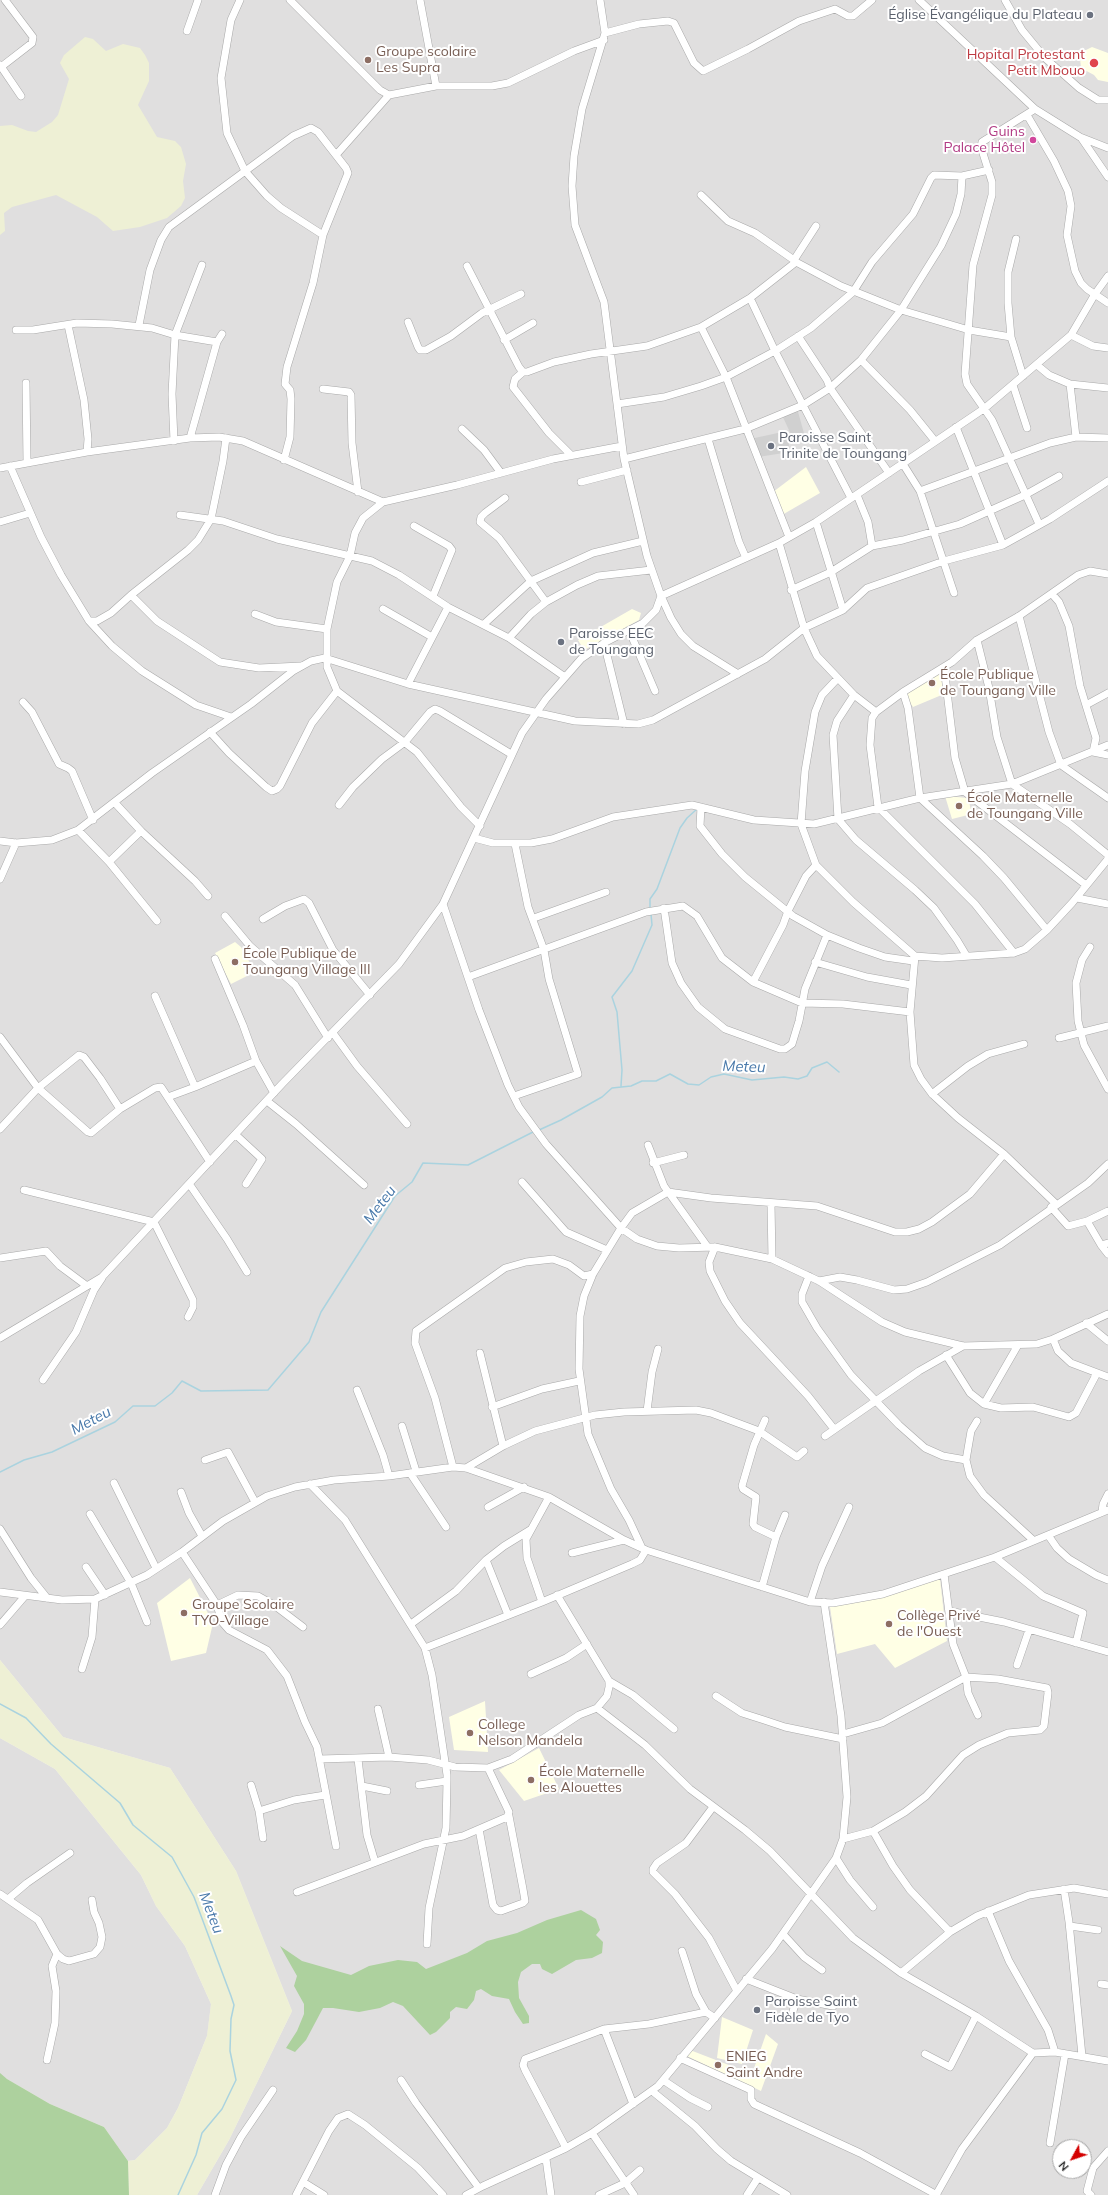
<!DOCTYPE html>
<html>
<head>
<meta charset="utf-8">
<style>
	body { margin:0 }
	#map { position:relative; width:1108px; height:2195px; overflow:hidden; background:#f2efe9; font-family:Mulish,sans-serif }
	canvas { display:block }
	.north { position:absolute; left:1052px; top:2139px; width:40px; height:40px; box-sizing:border-box; background:#fff; border:1px solid #a7a7a7; border-radius:50%; rotate:230deg; font-size:11px; font-weight:700; line-height:16px; text-align:center; color:#222 }
	.north::after { content:''; display:block; margin:auto; width:14px; height:18px; background:#d40000; clip-path:polygon(50% 0,100% 100%,50% 72%,0 100%) }
</style>
</head>
<body>
<div id="map">
<canvas width="1108" height="2195"></canvas>
<div class="north">N</div>
</div>
<script>
const context = document.querySelector('canvas').getContext('2d');
context.lineJoin = 'round';
function fill(path, color) { context.fillStyle = color; context.fill(path, 'evenodd'); }
const toPath = rows => new Path2D(rows.map(r => 'M' + r).join(''));
function stroke(path, color, width, dash) { context.strokeStyle = color; context.lineWidth = width; context.lineCap = dash ? 'butt' : 'round'; context.setLineDash(dash || []); context.stroke(path); }
function label(font, color, halo, rows, align = 'center') {
  context.font = font + ' Mulish,sans-serif'; context.lineWidth = 4; context.setLineDash([]); context.textBaseline = 'middle'; context.strokeStyle = halo; context.fillStyle = color; for (const [text, x, y, turn = 0] of rows) {
    context.save(); context.translate(x, y); context.rotate((+turn || 0) * Math.PI / 180); context.textAlign = isNaN(turn) ? turn : align; if (halo) context.strokeText(text, 0, 0); context.fillText(text, 0, 0); context.restore();
  }
}
fill(toPath([
	[0,0,1108,0,1108,2195,197,2195,229,2140,292,2011,236,1871,170,1768,63,1737,0,1660],
	[1060,2147,1084,2147,1084,2171,1060,2171],
	[0,1738,55,1769,141,1875,156,1906,185,1946,211,2004,207,2036,178,2108,167,2128,135,2160,128,2161,104,2127,50,2104,0,2075]
]), '#e0dfdf');
fill(toPath([
	[1092,47,1108,53,1108,82,1098,80,1094,75,1081,68,1080,58,1084,51],
	[806,467,820,493,782,515,773,492],
	[632,609,641,613,639,620,584,650,578,640],
	[940,672,944,694,913,707,904,694],
	[945,796,968,798,972,814,952,819],
	[235,942,241,947,255,972,231,984,215,953],
	[190,1578,213,1623,206,1653,171,1661,157,1603],
	[940,1579,947,1641,895,1668,875,1644,837,1654,830,1607],
	[485,1701,488,1752,454,1750,449,1717],
	[539,1748,559,1789,524,1801,499,1770],
	[722,2017,753,2030,742,2064,717,2058],
	[766,2034,778,2044,761,2091,687,2056,690,2050,752,2074]
]), '#ffffe5');
fill(toPath([
	[797,408,805,437,794,441,782,415],
	[787,431,790,452,758,457,750,439]
]), '#d0d0d0');
fill(toPath([
	[85,37,93,39,106,51,123,44,140,48,145,55,149,63,149,81,138,105,157,137,175,141,181,147,186,164,183,181,185,198,181,206,167,218,140,227,113,231,97,217,56,195,12,207,4,213,5,231,0,235,0,126,12,125,28,131,36,132,52,122,58,115,69,79,60,63,64,55],
	[0,1660,63,1737,170,1768,236,1871,292,2011,229,2140,197,2195,129,2195,128,2161,135,2160,167,2128,178,2108,207,2036,211,2004,185,1946,156,1906,141,1875,55,1769,0,1738]
]), '#eef0d5');
fill(toPath([
	[581,1910,596,1919,600,1930,596,1935,603,1942,602,1953,592,1958,576,1960,552,1974,542,1969,540,1964,532,1964,521,1972,518,1982,519,1998,529,2016,529,2023,523,2024,515,2012,509,1999,492,1996,481,1989,476,1991,474,2000,467,2009,456,2007,450,2012,450,2018,436,2032,430,2035,403,2006,393,2002,380,2008,359,2012,333,2008,323,2008,306,2040,295,2052,286,2048,297,2031,304,2014,304,2004,294,1986,297,1976,280,1946,302,1961,351,1975,369,1966,398,1960,417,1962,426,1969,467,1953,487,1941,517,1933,547,1920],
	[0,2073,7,2079,50,2104,104,2127,128,2161,129,2195,0,2195]
]), '#add19e');
stroke(toPath([
	[650,909,650,899,657,889,680,828,687,818,697,809],
	[621,1086,622,1070,617,1012,612,997,632,971,652,925,651,914],
	[539,1130,561,1120,602,1097,612,1088,631,1086,642,1081,656,1081,670,1074,688,1084,699,1085,711,1077,724,1074,752,1080,784,1077,798,1079,807,1076,812,1068,827,1062,839,1072],
	[0,1472,24,1460,52,1452,115,1422,133,1406,155,1406,172,1393,182,1381,201,1391,268,1390,309,1342,321,1312,374,1229,395,1196,412,1182,423,1163,468,1165,533,1132],
	[0,1704,26,1718,51,1744,120,1803,133,1825,172,1857,194,1897,231,1996,234,2005,231,2019,230,2051,236,2080,222,2109,202,2133,196,2155,178,2195]
]), '#aad3df', 1.5);
const minor = toPath([
	[240,0,231,20,221,78,227,133,245,171,267,196,281,208,323,235],
	[290,0,380,90,389,95,436,86,492,86,508,83,574,51,604,40],
	[420,0,436,86],
	[600,0,605,33,582,109,574,156,572,186,575,225,604,302,624,459,647,556,661,596,671,618,681,634,693,646,738,674],
	[919,0,1035,109,1080,137,1108,148],
	[1005,0,1022,30,1045,58,1079,88,1098,100,1108,100],
	[187,31,198,0],
	[605,33,639,24,668,21,674,23,694,63,703,71,748,49,799,21,835,9,848,16,853,16,872,0],
	[0,65,21,96],
	[1,67,32,43,33,37,5,0],
	[1035,109,982,142,981,147,992,182,992,195,973,265,965,374,967,384,992,420,1039,524],
	[1027,115,1054,161,1068,191,1071,206,1067,235,1075,271,1081,283,1087,289,1108,303],
	[1082,139,1108,177],
	[336,155,389,95],
	[701,195,728,221,755,233,794,260],
	[816,226,794,260,796,262,841,286,901,310,969,330,1011,337],
	[1016,239,1008,272,1008,303,1011,337,1023,376],
	[467,266,519,367,523,372,527,372,554,362,591,354,647,346,701,327,750,298,796,262],
	[750,298,775,351,851,498],
	[408,322,418,347,420,350,426,350,451,336,482,313,521,294],
	[68,325,84,400,88,439,87,452],
	[139,325,150,270,161,240,169,227,293,136,311,128,318,132,346,168,348,173,323,235,313,283,287,367,285,384,290,390,291,399,290,437,284,460],
	[701,327,726,377,789,537],
	[16,330,33,330,77,323,112,324,152,328,175,335,217,342],
	[1071,335,1095,294,1108,276],
	[798,336,827,380,830,388,889,473],
	[504,340,533,323],
	[861,360,910,410,935,441],
	[1037,365,1049,375,1070,384,1108,388],
	[523,372,515,379,513,387,549,433,571,455],
	[26,383,27,462],
	[1070,384,1076,437],
	[1013,385,1027,428],
	[323,389,349,392,351,395,352,443,358,492],
	[617,404,664,397,701,386,726,377,775,351,811,328,853,292,872,262,913,214,931,178,934,175,962,176,989,170],
	[956,427,1003,545],
	[462,429,484,450,501,473],
	[190,438,217,342,222,334],
	[226,438,223,461,211,519,198,540,188,550,131,595,157,621,220,662,259,668,301,666],
	[708,439,739,542,746,558],
	[174,441,172,394,175,335,202,265],
	[624,459,745,429,803,405,830,388,861,360,901,310,941,246,956,214,961,194,962,176],
	[903,464,920,491,954,593],
	[10,466,41,537,61,575,89,621,97,621,111,613,131,595],
	[0,468,87,452,190,438,219,437,243,441,383,502,457,485,553,459,622,446],
	[581,482,627,470],
	[920,491,1050,443,1076,437,1108,438],
	[505,498,485,513,481,517,480,522,499,538,546,602],
	[383,502,363,518,355,533,350,556,337,582,327,629,327,667,337,691,417,752,461,807,480,826],
	[180,515,223,521,277,539,372,561,399,575,448,607,509,638,565,677],
	[0,522,30,513],
	[816,522,843,610],
	[414,526,449,546,452,550,433,596],
	[779,543,804,628,817,656,854,695,876,712],
	[872,546,903,540,960,524,1025,495,1059,476],
	[791,590,831,572,872,546,868,522,857,495],
	[1052,594,1059,602,1069,626,1080,686,1096,738,1093,752,1108,755],
	[383,609,432,637],
	[255,614,276,622,327,629],
	[1019,616,1049,732,1061,765,1108,798],
	[89,621,112,646,142,671,196,705,231,717],
	[484,624,531,581,593,553,643,541],
	[629,630,655,691],
	[509,638,531,614,546,602,577,585,598,576,651,570],
	[977,640,989,688,997,737,1012,784,1070,824,1108,855],
	[604,643,624,724],
	[944,667,955,758,965,792,1086,885],
	[838,678,822,695,815,712,805,771,801,824,816,865,853,902,915,956,942,958,1014,953,1025,949,1047,930,1072,903,1108,859],
	[408,684,448,607],
	[903,692,908,708,920,798,983,856,1004,878,1047,930],
	[854,695,837,721,833,735,838,819,856,840,915,890,934,908,957,940,966,955],
	[23,702,32,712,59,764,68,768,72,771,93,820],
	[1086,705,1108,693],
	[210,732,229,753,266,787,272,791,277,789,280,786,312,723,337,691],
	[115,803,141,831],
	[339,805,353,787,382,759,405,742,430,712,435,709,440,711,511,754],
	[701,807,700,826,722,854,745,877,793,916,827,935,859,948,885,957,913,961],
	[78,830,109,862],
	[474,838,493,843,531,843,552,839,613,817,692,805,754,820,814,824,920,798,1012,784,1108,745],
	[0,841,16,843,52,840,78,830,152,773,251,704,293,671,311,661,320,659,325,658,408,684,575,721,638,724,653,720,765,659,804,628,843,610,867,588,944,561,1003,545,1050,519,1108,481],
	[0,879,16,843],
	[1077,898,1108,904],
	[443,904,479,1010,508,1085,519,1107,546,1144,621,1228,637,1239,657,1246,679,1248,715,1247,772,1259,819,1281,882,1322,905,1332,963,1346,1037,1344,1053,1339,1108,1314],
	[664,908,672,963,681,983,698,1007,725,1029,780,1049,785,1049,792,1044,799,1021,805,989,827,935],
	[225,916,250,946,295,985,328,1038],
	[534,918,606,892],
	[263,919,285,906,304,899,309,903,333,950,370,995],
	[157,921,109,862,141,831,195,881,208,896],
	[1090,947,1082,960,1076,983,1078,1021,1084,1045,1108,1089],
	[1014,953,975,904,878,807,870,745,872,718,876,712,903,692,952,662,977,640,1019,616,1078,575,1090,571,1108,574],
	[915,956,910,1012,914,1065,921,1079,932,1094,958,1118,1004,1154,1056,1204],
	[215,959,243,1025,256,1061,274,1093],
	[815,962,867,977,911,985],
	[468,977,646,912,683,906,697,916,722,958,753,982,802,1003,843,1004,910,1012],
	[753,982,783,925,788,911,806,876,816,865],
	[155,996,195,1087,168,1097],
	[333,1033,357,1066,407,1124],
	[0,1037,38,1088,88,1132,91,1133,120,1109,100,1078,84,1057,79,1055,38,1088,0,1129],
	[1059,1038,1108,1026],
	[195,1087,256,1061],
	[932,1094,968,1066,988,1054,1024,1044],
	[514,1096,578,1074,549,979,544,950,528,907,515,844],
	[267,1101,296,1124,364,1185],
	[120,1109,155,1088,161,1087,210,1162],
	[236,1135,262,1159,246,1184],
	[648,1145,664,1186,707,1246],
	[653,1163,684,1155],
	[522,1182,566,1232,607,1250],
	[190,1185,227,1239,247,1272],
	[24,1190,154,1222,193,1300,193,1307,188,1317],
	[771,1204,772,1259],
	[1051,1207,1068,1226,1087,1221],
	[1108,1211,1087,1221,1101,1245,1108,1243],
	[1101,1245,1108,1254],
	[715,1247,709,1262,710,1271,725,1301,740,1323,808,1396,834,1429],
	[0,1258,46,1251,60,1266,87,1286],
	[809,1276,802,1294,802,1302,817,1328,851,1375,899,1425,925,1448,943,1456,966,1460],
	[819,1281,840,1277,857,1280,894,1290,907,1289,927,1282,1000,1245,1088,1183,1108,1164],
	[1086,1323,1108,1341],
	[0,1338,102,1277,282,1084,399,964,443,904,522,733,546,699,581,659,604,643,643,623,656,610,661,596,779,543,816,522,985,408,1071,335,1093,346,1108,348],
	[1053,1339,1058,1351,1071,1363,1108,1377],
	[480,1353,503,1446],
	[946,1355,970,1393,984,1404,1001,1408,1033,1407,1069,1417,1076,1413,1097,1373],
	[43,1380,76,1332,94,1290,102,1278],
	[357,1390,383,1455,389,1476],
	[984,1404,1018,1345],
	[492,1407,542,1389,579,1381],
	[647,1411,652,1372,658,1349],
	[765,1420,754,1445,742,1486,743,1489,756,1497,753,1524,755,1527,776,1537],
	[977,1421,971,1431,966,1460,970,1476,984,1495,1033,1540],
	[402,1426,416,1471],
	[825,1436,919,1371,963,1346],
	[205,1460,228,1452,255,1502],
	[453,1467,435,1398,415,1343,416,1331,505,1268,526,1262,553,1259,569,1265,584,1276,593,1274],
	[466,1468,503,1446,535,1431,595,1415,624,1412,696,1410,711,1413,759,1431,797,1457,804,1451],
	[410,1473,446,1527],
	[114,1483,156,1568],
	[310,1484,345,1520,425,1648,432,1675,447,1775,447,1781,419,1785],
	[181,1492,189,1513,202,1536],
	[488,1507,524,1487],
	[1102,1512,1103,1504,1108,1494],
	[90,1514,131,1583,147,1622],
	[0,1529,31,1578,47,1598],
	[1048,1535,1057,1548,1069,1559,1096,1575,1108,1580],
	[642,1548,629,1520,611,1489,588,1434,579,1369,580,1316,584,1296,593,1274,621,1228,632,1213,668,1192,711,1198,817,1206,895,1232,907,1232,919,1229,932,1222,970,1194,1004,1154],
	[182,1552,217,1605,222,1622,229,1630,267,1650,287,1676,305,1722,317,1747,336,1846],
	[572,1553,624,1540],
	[995,1557,1043,1596,1083,1613,1076,1643],
	[86,1567,105,1595],
	[762,1587,776,1537,785,1515],
	[0,1592,62,1600,95,1599,147,1575,182,1552,223,1521,267,1496,295,1487,334,1480,389,1476,453,1467,466,1468,549,1497,624,1540,646,1550,810,1602,833,1603,883,1594,995,1557,1108,1510],
	[542,1602,527,1558,526,1539,549,1497],
	[810,1602,822,1566,849,1507],
	[217,1605,238,1595,258,1596,274,1605,303,1627],
	[949,1611,1004,1622,1108,1652],
	[508,1615,486,1560,504,1546,530,1530],
	[411,1624,456,1591,486,1560],
	[0,1625,25,1596],
	[425,1648,542,1602,632,1564,640,1560,646,1550],
	[1017,1665,1029,1630],
	[82,1669,92,1637,95,1599],
	[531,1674,566,1658,587,1644],
	[609,1681,633,1695,674,1729],
	[716,1696,742,1713,764,1720,785,1727,843,1739],
	[597,1708,645,1745,690,1789,745,1830,770,1851,853,1938,901,1973,976,2016,1033,2053,1055,2052,1108,2061],
	[378,1709,389,1757],
	[843,1734,882,1723,966,1677,968,1693,978,1715],
	[320,1759,389,1757,428,1760,455,1767,488,1768,512,1759,579,1715,597,1708,607,1696,609,1687,609,1681,557,1595],
	[358,1759,367,1835,375,1862],
	[251,1785,259,1811,263,1838],
	[362,1786,387,1791],
	[713,1807,686,1843,657,1863,653,1869,653,1872,675,1894,709,1938,737,1991],
	[259,1811,294,1800,325,1795],
	[479,1829,493,1905,497,1910,501,1911,523,1903,525,1901,523,1889,509,1816],
	[873,1831,893,1866,910,1890,950,1932],
	[843,1839,873,1831,905,1812,926,1796,963,1755,979,1745,1008,1733,1040,1730,1044,1726,1048,1693,1047,1688,998,1679,966,1677,953,1644,944,1574],
	[836,1858,850,1880,873,1907],
	[1064,1889,1069,1922,1082,2056],
	[297,1892,424,1844,463,1836,507,1817,509,1812,488,1768],
	[0,1894,38,1920,57,1954,63,1959,69,1961,94,1954,100,1947,102,1937,99,1923,94,1912,92,1900],
	[8,1899,27,1883,70,1853],
	[988,1911,1009,1961,1048,2030,1055,2052],
	[1070,1926,1098,1930],
	[783,1934,804,1957,822,1970],
	[427,1944,429,1908,446,1828,447,1781],
	[682,1951,696,1994,706,2012,715,2018],
	[901,1973,950,1932,977,1916,1029,1895,1074,1888,1108,1894],
	[746,1979,797,1999,833,2006],
	[1101,1984,1108,1985],
	[793,2011,797,1999],
	[604,2029,633,2104],
	[925,2054,950,2067,976,2016],
	[680,2058,751,2090,751,2099,754,2104,860,2153,937,2195],
	[47,2060,55,2023,56,1991,52,1966,57,1954],
	[401,2080,416,2103,479,2188],
	[663,2080,690,2098,708,2107],
	[652,2091,695,2126,717,2149,731,2161,787,2195],
	[592,2133,634,2195],
	[1050,2143,1065,2054],
	[566,2148,525,2070,523,2065,525,2059,604,2029,649,2024,706,2012],
	[546,2159,551,2195],
	[303,2182,324,2195],
	[215,2195,226,2165,241,2137,273,2090],
	[296,2195,329,2131,338,2118,348,2114,365,2125,418,2168,443,2195],
	[466,2195,483,2186,566,2148,592,2133,658,2086,772,1949,836,1858,843,1839,847,1797,841,1716,824,1602],
	[599,2195,625,2183,640,2170],
	[747,2195,758,2178],
	[936,2195,962,2149,1033,2053],
	[1091,2195,1087,2191,1093,2168,1108,2151]
]);
stroke(minor, '#a9a9a9', 8);
stroke(minor, '#fff', 7);
for (const [x, y, r, color] of [
	[1090,15,4,"#6b7280"],
	[368,60,4,"#8d6e63"],
	[1094,63,5,"#e0444e"],
	[1033,140,4,"#d1479c"],
	[771,446,4,"#6b7280"],
	[561,642,4,"#6b7280"],
	[932,683,4,"#8d6e63"],
	[959,806,4,"#8d6e63"],
	[235,962,4,"#8d6e63"],
	[184,1613,4,"#8d6e63"],
	[889,1624,4,"#8d6e63"],
	[470,1733,4,"#8d6e63"],
	[531,1780,4,"#8d6e63"],
	[757,2010,4,"#6b7280"],
	[718,2065,4,"#8d6e63"]
]) { const dot = new Path2D(); dot.arc(x, y, r, 0, 2 * Math.PI); context.fillStyle = color; context.fill(dot); stroke(dot, '#fff', 1.5); }
label('14px', '#5b616d', '#fff', [
	["Église Évangélique du Plateau",1082,15,"right"],
	["Paroisse Saint",779,438],
	["Trinite de Toungang",779,454],
	["Paroisse EEC",569,634],
	["de Toungang",569,650],
	["Paroisse Saint",765,2002],
	["Fidèle de Tyo",765,2018]
], 'left');
label('14px', '#785e54', '#fff', [
	["Groupe scolaire",376,52],
	["Les Supra",376,68],
	["École Publique",940,675],
	["de Toungang Ville",940,691],
	["École Maternelle",967,798],
	["de Toungang Ville",967,814],
	["École Publique de",243,954],
	["Toungang Village III",243,970],
	["Groupe Scolaire",192,1605],
	["TYO-Village",192,1621],
	["Collège Privé",897,1616],
	["de l'Ouest",897,1632],
	["College",478,1725],
	["Nelson Mandela",478,1741],
	["École Maternelle",539,1772],
	["les Alouettes",539,1788],
	["ENIEG",726,2057],
	["Saint Andre",726,2073]
], 'left');
label('14px', '#be3a42', '#fff', [
	["Hopital Protestant",1085,55],
	["Petit Mbouo",1085,71]
], 'right');
label('14px', '#b23c85', '#fff', [
	["Guins",1025,132],
	["Palace Hôtel",1025,148]
], 'right');
label('italic 15px', '#4a7aab', '#fff', [
	["Meteu",744,1067,2],
	["Meteu",380,1205,-53],
	["Meteu",91,1421,-28],
	["Meteu",211,1913,69]
]);
</script>
</body>
</html>
